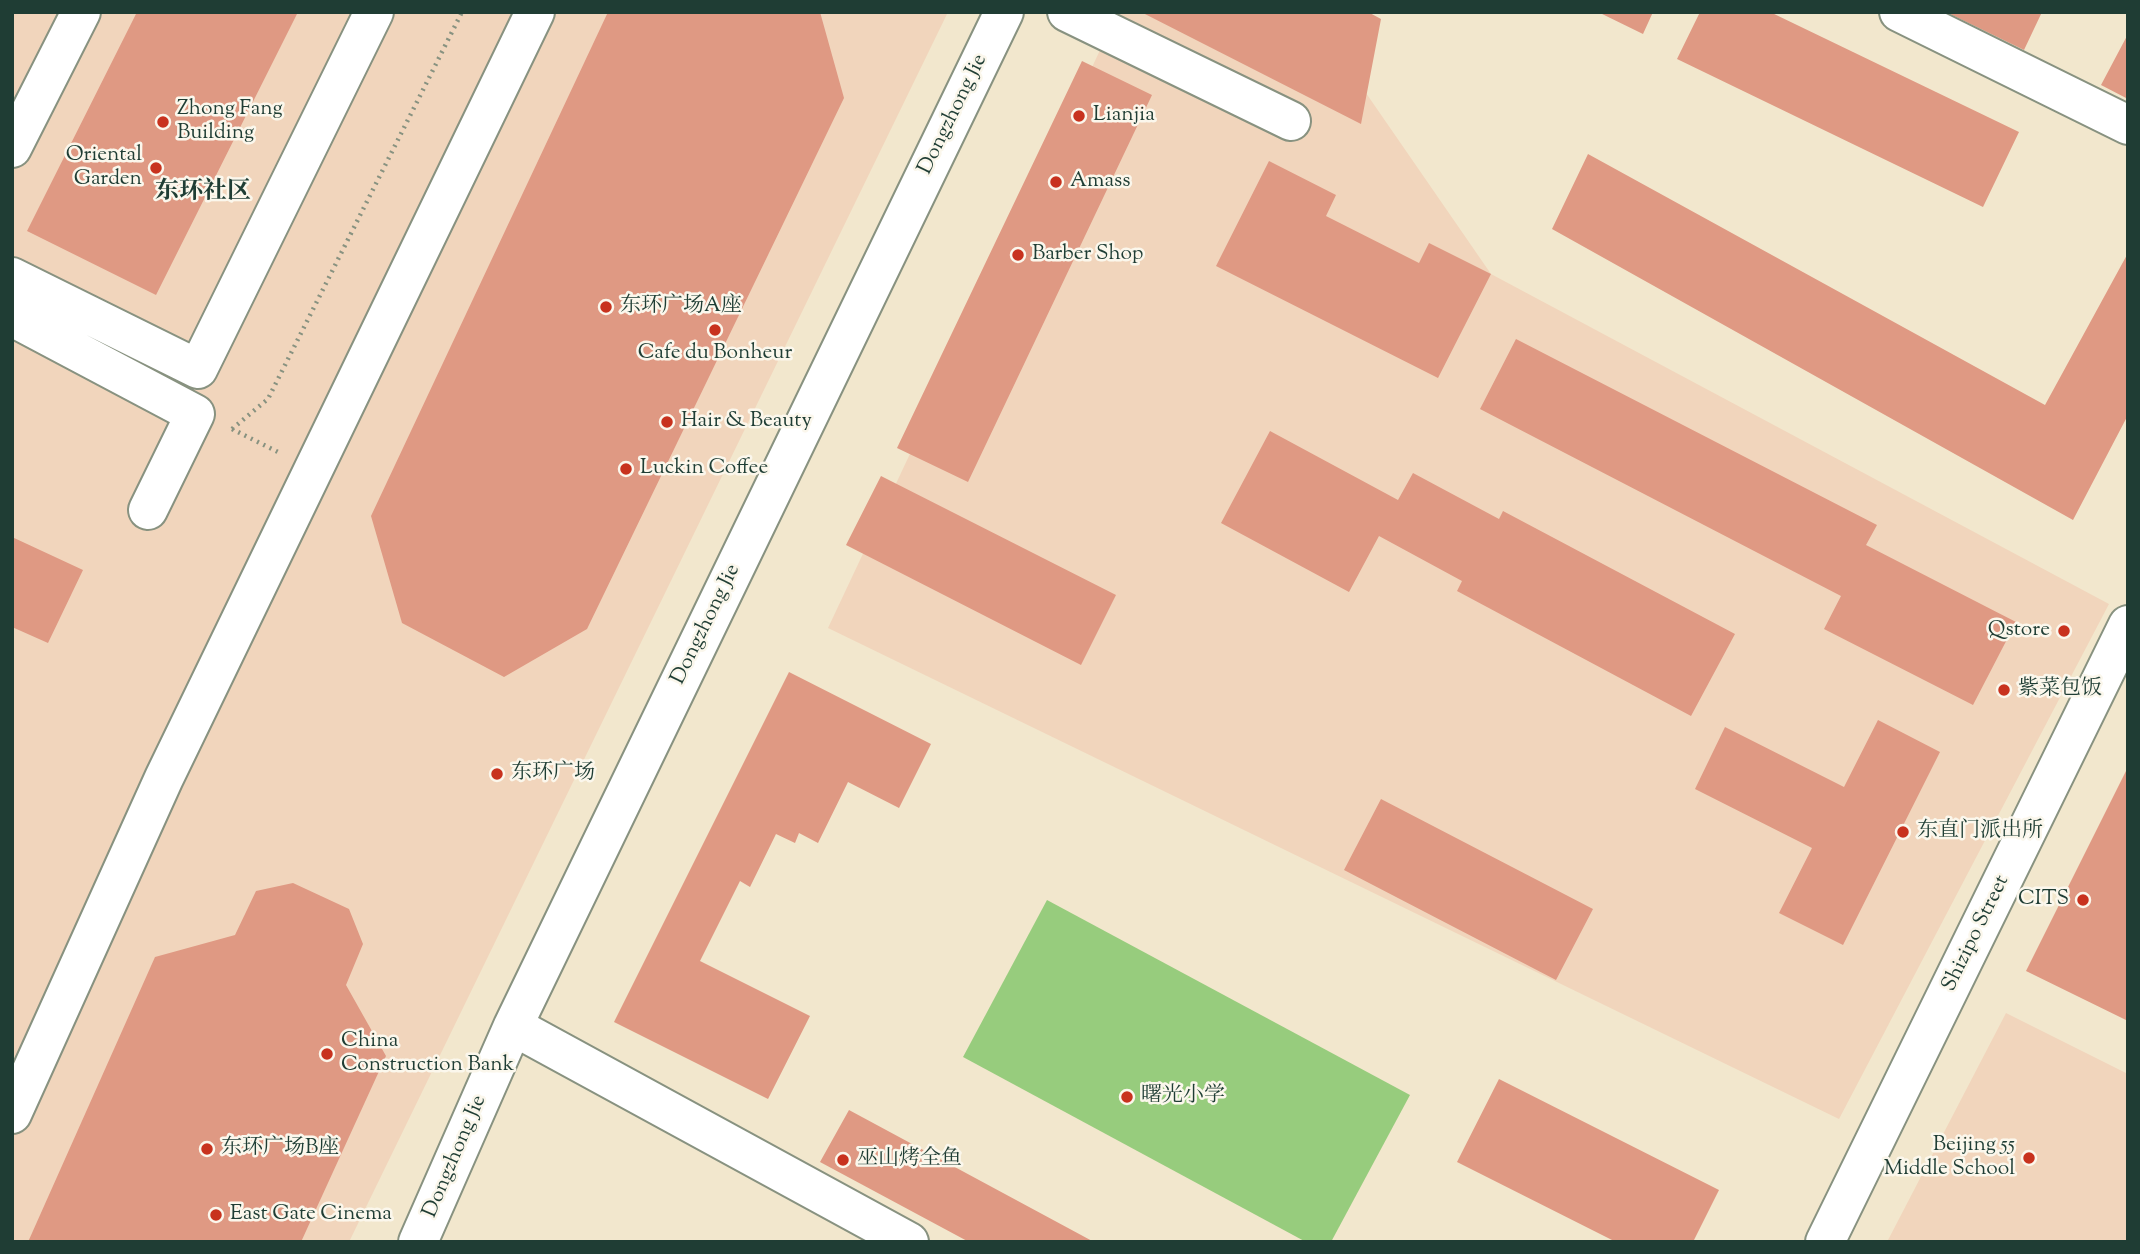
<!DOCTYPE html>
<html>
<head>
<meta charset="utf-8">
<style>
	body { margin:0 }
	#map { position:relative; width:2140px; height:1254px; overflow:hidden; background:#f2e7cd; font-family:"Sorts Mill Goudy",serif }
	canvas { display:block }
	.frame { position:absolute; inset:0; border:14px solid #1f3d34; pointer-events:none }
</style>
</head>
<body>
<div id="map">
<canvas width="2140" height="1254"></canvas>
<div class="frame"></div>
</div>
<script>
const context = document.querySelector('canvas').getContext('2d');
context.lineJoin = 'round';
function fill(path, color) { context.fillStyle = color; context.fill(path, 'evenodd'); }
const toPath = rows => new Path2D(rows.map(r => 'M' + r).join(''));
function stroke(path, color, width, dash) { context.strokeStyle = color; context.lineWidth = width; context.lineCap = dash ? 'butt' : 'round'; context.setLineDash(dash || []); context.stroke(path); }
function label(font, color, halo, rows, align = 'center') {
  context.font = font + ' "Sorts Mill Goudy","Noto Serif SC",serif'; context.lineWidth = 5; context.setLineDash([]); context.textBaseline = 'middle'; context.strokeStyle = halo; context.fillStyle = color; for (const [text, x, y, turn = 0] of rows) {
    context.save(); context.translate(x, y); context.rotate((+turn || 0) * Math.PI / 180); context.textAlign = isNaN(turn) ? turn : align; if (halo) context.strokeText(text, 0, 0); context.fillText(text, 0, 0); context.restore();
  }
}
fill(toPath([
	[12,12,948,12,349,1242,12,1242],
	[1118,12,1310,12,1491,274,2109,604,1839,1119,828,628],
	[2006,1013,2128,1074,2128,1242,1887,1242]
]), '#f1d5bc');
fill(toPath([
	[1047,900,1410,1095,1331,1242,1306,1242,963,1057]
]), '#97cc7d');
fill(toPath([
	[137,12,298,12,156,295,27,231],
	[608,12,820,12,844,98,587,629,504,677,402,623,371,516],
	[1141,12,1368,12,1381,19,1361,124],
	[1598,12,1653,12,1643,34],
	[1700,12,1770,12,2019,132,1983,207,1677,59],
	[1946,12,2042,12,2024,50],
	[2128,34,2128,99,2101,85],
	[1082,61,1152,95,968,482,897,448],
	[1588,154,2045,405,2128,253,2128,415,2073,520,1552,229],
	[1269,161,1336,195,1326,216,1419,263,1429,243,1491,274,1438,378,1216,266],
	[1516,339,1877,525,1866,545,2016,622,1973,705,1824,629,1841,596,1480,409],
	[1270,431,1398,500,1413,473,1499,519,1503,511,1735,634,1691,716,1457,591,1462,581,1379,536,1349,592,1221,523],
	[881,476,1116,595,1081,665,846,545],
	[12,537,83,570,48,643,12,627],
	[789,672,931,744,899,808,848,782,818,843,799,833,795,843,776,834,750,887,740,881,700,961,810,1016,768,1099,614,1022],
	[1878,720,1940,752,1843,945,1779,913,1812,848,1695,789,1725,727,1844,787],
	[2128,767,2128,1021,2026,971],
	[1381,799,1593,909,1556,980,1344,870],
	[293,883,349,909,363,944,346,985,386,1056,301,1242,28,1242,155,957,235,935,256,891],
	[1499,1079,1719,1190,1693,1242,1616,1242,1457,1162],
	[849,1110,1094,1242,969,1242,820,1162]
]), '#df9983');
const minor = toPath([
	[1067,12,1291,121],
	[1899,12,2128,125],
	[12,148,81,12],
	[12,277,198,369,374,12],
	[12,317,195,414,148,510],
	[513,1026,909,1242],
	[12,1114,164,778,535,12],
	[418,1242,513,1026,1004,12],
	[1825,1242,2128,625]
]);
stroke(minor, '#889280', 42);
stroke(toPath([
	[232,429,268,399,462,12],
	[232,429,280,453]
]), '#889280', 4.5, [2, 5]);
stroke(minor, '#fff', 38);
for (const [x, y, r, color] of [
	[1079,116,7,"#c8321e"],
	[163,122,7,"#c8321e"],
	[156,168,7,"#c8321e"],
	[1056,182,7,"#c8321e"],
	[1018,255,7,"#c8321e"],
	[606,307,7,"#c8321e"],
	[715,330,7,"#c8321e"],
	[667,422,7,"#c8321e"],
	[626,469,7,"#c8321e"],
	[2064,631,7,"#c8321e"],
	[2004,690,7,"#c8321e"],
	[497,774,7,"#c8321e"],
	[1903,832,7,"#c8321e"],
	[2083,900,7,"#c8321e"],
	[327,1054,7,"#c8321e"],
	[1127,1097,7,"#c8321e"],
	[207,1149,7,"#c8321e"],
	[2029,1158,7,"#c8321e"],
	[843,1160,7,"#c8321e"],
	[216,1215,7,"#c8321e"]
]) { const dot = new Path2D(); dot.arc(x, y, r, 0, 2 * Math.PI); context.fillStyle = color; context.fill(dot); stroke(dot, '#fbf7ec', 2.5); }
label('21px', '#1f3d34', '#fbf7ec', [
	["Zhong Fang",177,110],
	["Building",177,134],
	["Lianjia",1093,116],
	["Oriental",142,156,"right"],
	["Garden",142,180,"right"],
	["Amass",1070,182],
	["Barber Shop",1032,255],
	["东环广场A座",620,307],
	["Cafe du Bonheur",715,354,"center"],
	["Hair & Beauty",681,422],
	["Luckin Coffee",640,469],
	["Qstore",2050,631,"right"],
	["紫菜包饭",2018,690],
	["东环广场",511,774],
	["东直门派出所",1917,832],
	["CITS",2069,900,"right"],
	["China",341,1042],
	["Construction Bank",341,1066],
	["曙光小学",1141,1097],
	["Beijing 55",2015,1146,"right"],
	["Middle School",2015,1170,"right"],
	["东环广场B座",221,1149],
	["巫山烤全鱼",857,1160],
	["East Gate Cinema",230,1215]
], 'left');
label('21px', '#1f3d34', '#fbf7ec', [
	["Dongzhong Jie",954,115,-64],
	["Dongzhong Jie",707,625,-64],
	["Shizipo Street",1977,934,-64],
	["Dongzhong Jie",456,1157,-67]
]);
label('bold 24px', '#1f3d34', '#fbf7ec', [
	["东环社区",203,194]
]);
</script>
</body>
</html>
